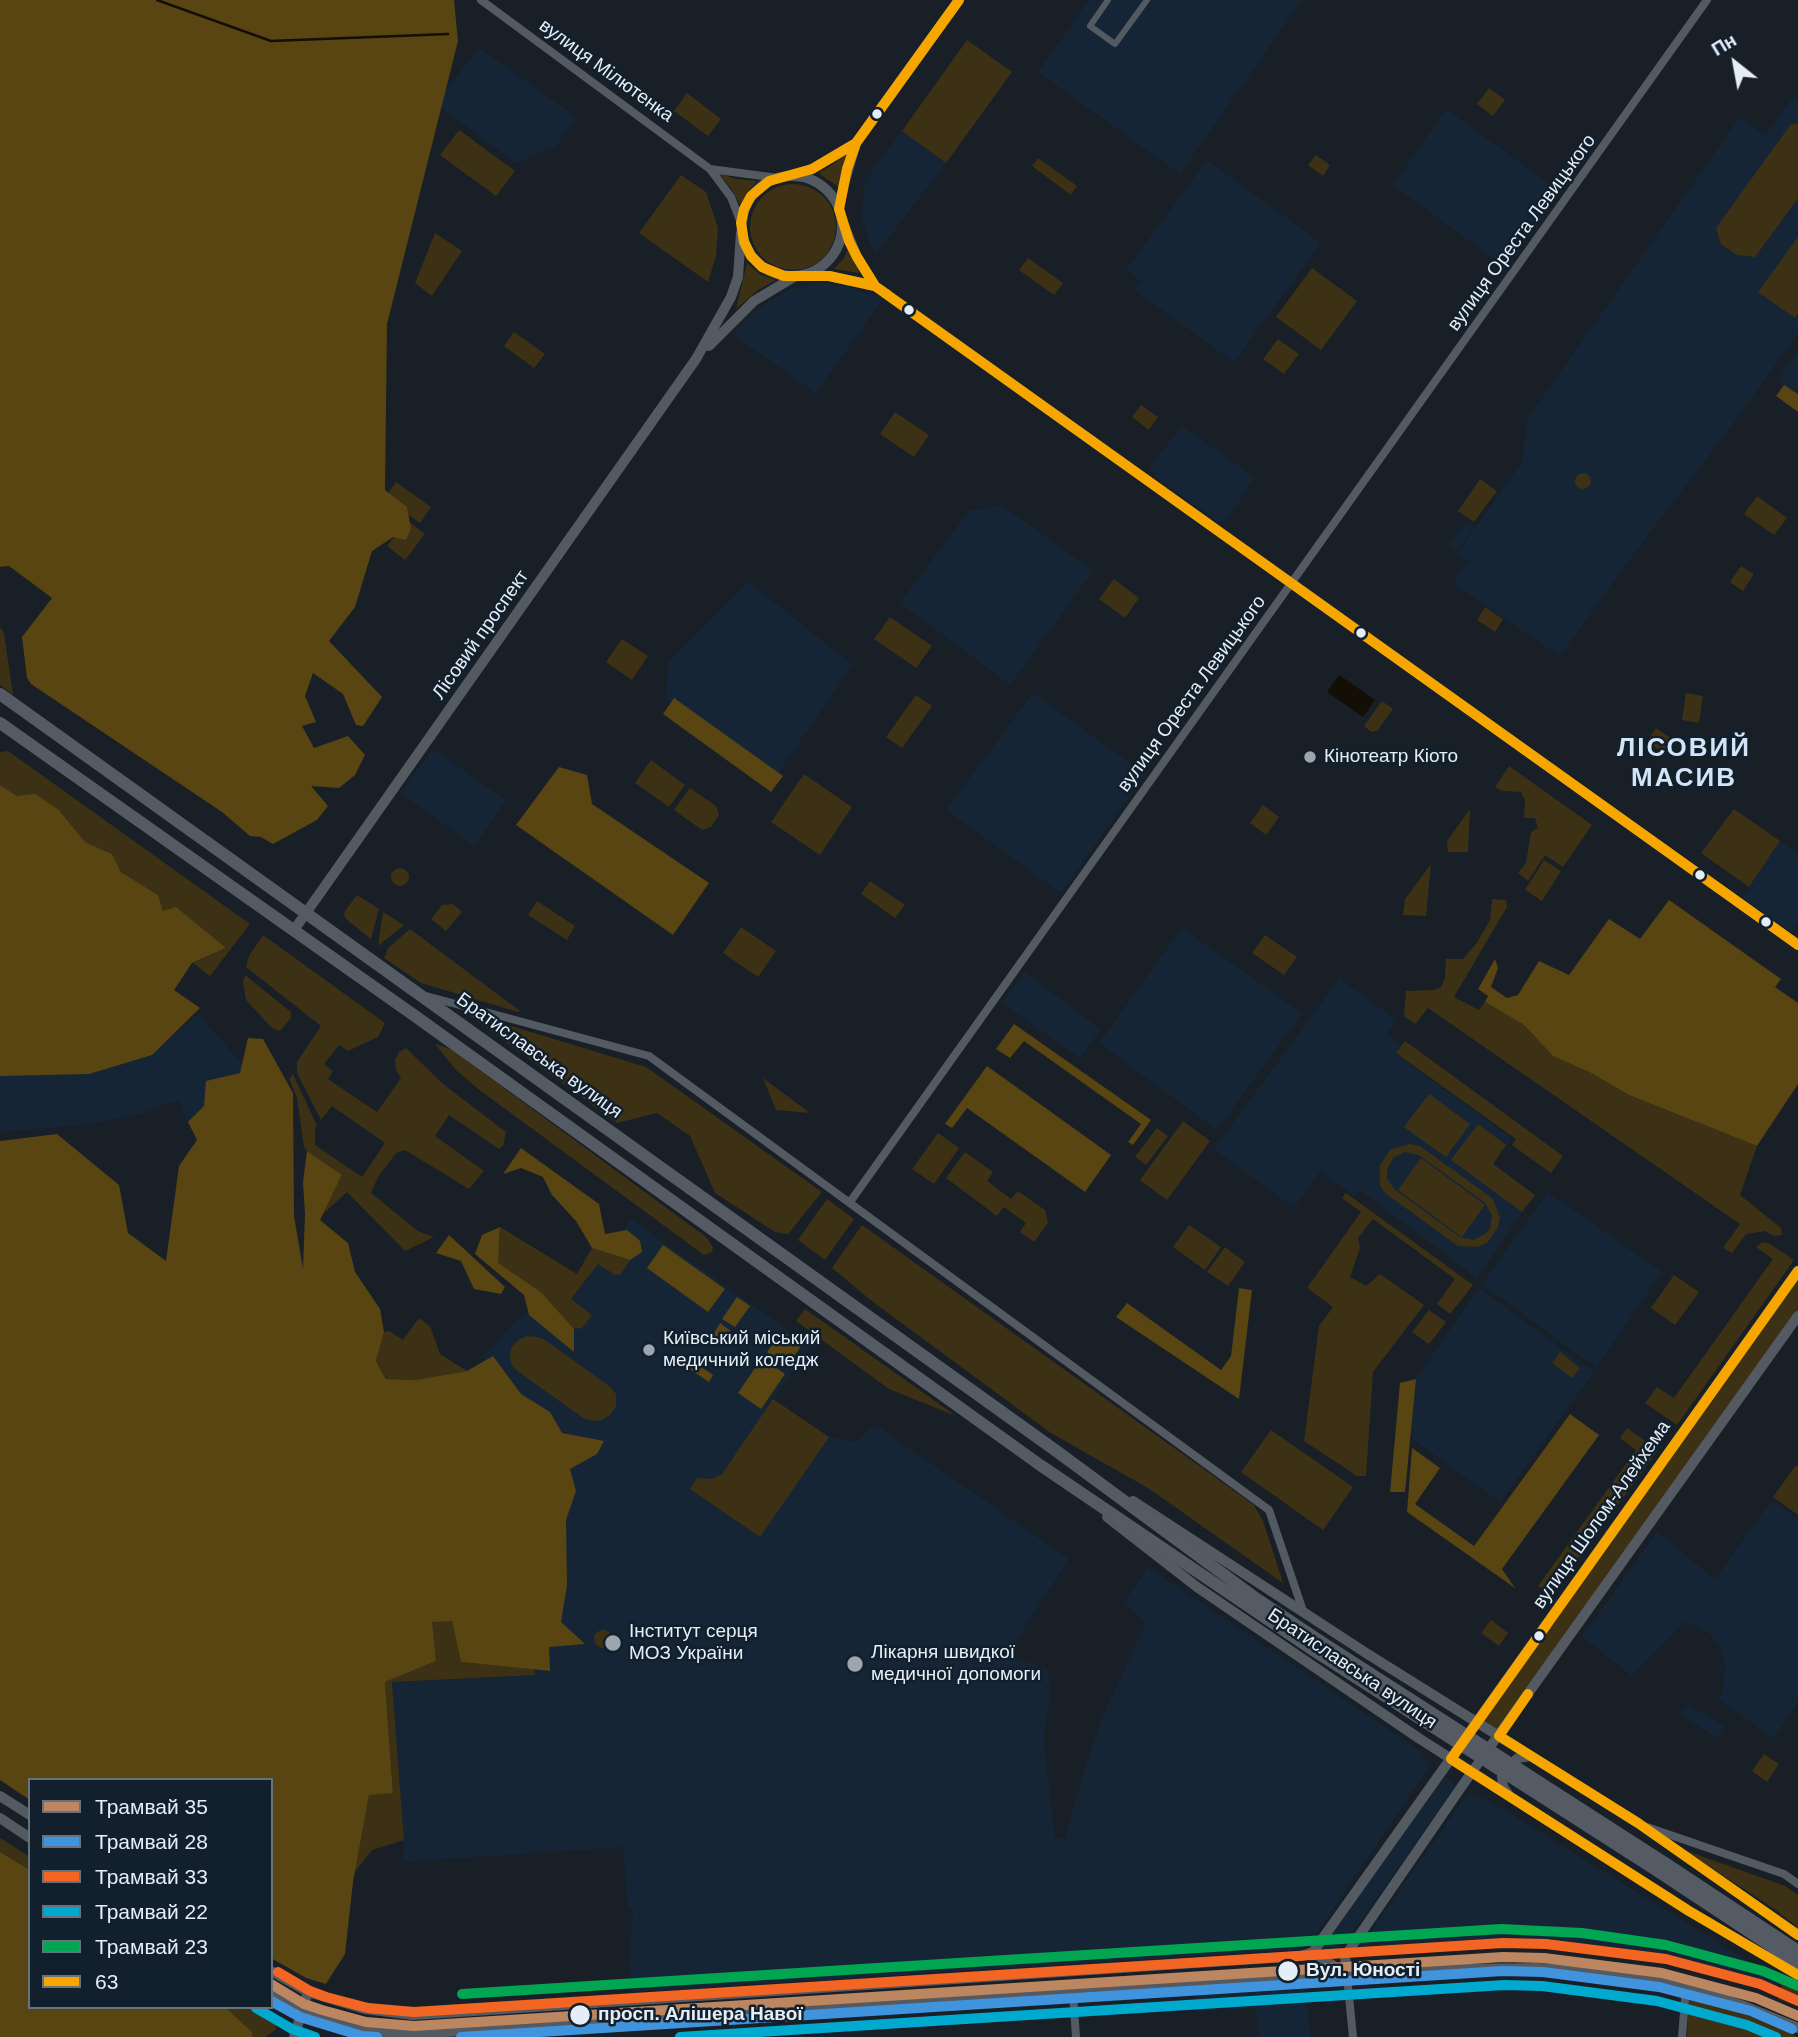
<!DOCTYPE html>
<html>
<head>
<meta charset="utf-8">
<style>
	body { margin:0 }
	#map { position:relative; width:1798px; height:2037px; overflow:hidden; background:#181f26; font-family:Arial,sans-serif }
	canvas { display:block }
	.legend { position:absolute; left:28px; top:1778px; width:245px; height:231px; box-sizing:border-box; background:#121f2c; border:2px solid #66727d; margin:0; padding:9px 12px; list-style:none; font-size:21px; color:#e5eef7 }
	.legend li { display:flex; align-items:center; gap:14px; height:35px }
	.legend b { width:35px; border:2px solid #66727d }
	.north { position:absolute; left:1700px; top:28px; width:70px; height:70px; -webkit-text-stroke:5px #121f2c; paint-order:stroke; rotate:329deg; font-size:19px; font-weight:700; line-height:28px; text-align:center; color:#e5eef7 }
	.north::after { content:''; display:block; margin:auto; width:24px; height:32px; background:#e5eef7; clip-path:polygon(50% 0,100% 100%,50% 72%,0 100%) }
</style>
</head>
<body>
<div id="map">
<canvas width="1798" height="2037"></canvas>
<ul class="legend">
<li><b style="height:9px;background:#bb8660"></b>Трамвай 35</li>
<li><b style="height:9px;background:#4094de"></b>Трамвай 28</li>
<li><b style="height:9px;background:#f26522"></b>Трамвай 33</li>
<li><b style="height:9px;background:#00a9ce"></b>Трамвай 22</li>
<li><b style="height:9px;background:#00a651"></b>Трамвай 23</li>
<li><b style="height:9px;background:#f7a600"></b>63</li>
</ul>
<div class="north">Пн</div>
</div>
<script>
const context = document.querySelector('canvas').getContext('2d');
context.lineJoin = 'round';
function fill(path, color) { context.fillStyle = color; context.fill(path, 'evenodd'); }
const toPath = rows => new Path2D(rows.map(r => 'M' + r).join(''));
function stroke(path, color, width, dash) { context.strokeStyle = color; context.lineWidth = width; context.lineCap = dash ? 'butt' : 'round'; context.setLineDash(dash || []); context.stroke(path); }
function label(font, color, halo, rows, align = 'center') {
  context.font = font + ' Arial,sans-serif'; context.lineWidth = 5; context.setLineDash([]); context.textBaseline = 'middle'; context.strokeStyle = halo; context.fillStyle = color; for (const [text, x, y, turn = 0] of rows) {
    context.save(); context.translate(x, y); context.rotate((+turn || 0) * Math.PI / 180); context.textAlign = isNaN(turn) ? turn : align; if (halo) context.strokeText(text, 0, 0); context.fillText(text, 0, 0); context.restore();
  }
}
fill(toPath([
	[1089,0,1302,0,1180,174,1038,72],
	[479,48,577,117,556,146,518,162,513,161,443,109,440,103,442,94],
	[1794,96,1798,100,1798,333,1727,432,1642,543,1560,656,1453,584,1468,561,1457,553,1522,462,1528,418,1740,117,1765,135],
	[1446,109,1561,192,1506,268,1393,185],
	[902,131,946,163,876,254,869,242,862,218,864,187,873,168],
	[1207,160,1321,243,1234,362,1134,290,1141,281,1126,270],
	[816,282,847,286,883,299,816,393,732,334,757,309,786,291],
	[1798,351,1798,394,1784,385,1779,378],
	[1181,426,1255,477,1225,523,1222,521,1220,523,1154,476,1155,474,1148,470],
	[1002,505,1093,571,1010,685,900,603,969,511],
	[1466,522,1474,527,1457,551,1449,545],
	[749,582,853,665,775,777,666,697,669,661],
	[1033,693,1145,774,1061,893,946,810],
	[433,749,506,800,475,846,400,793],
	[1780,841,1798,853,1798,923,1791,932,1742,898],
	[1182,928,1302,1013,1217,1130,1099,1043],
	[1024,972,1101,1029,1080,1058,1002,1003],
	[1339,979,1397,1020,1387,1034,1401,1045,1396,1054,1512,1138,1493,1164,1535,1195,1477,1278,1360,1190,1354,1196,1320,1171,1294,1208,1214,1149],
	[198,1014,252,1075,207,1117,189,1125,178,1100,140,1114,92,1124,0,1132,0,1075,162,1045],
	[1548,1192,1662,1272,1596,1368,1482,1284],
	[631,1219,811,1346,773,1400,830,1437,857,1442,874,1424,1069,1559,1017,1639,1016,1658,1048,1670,1051,1696,1043,1735,1055,1839,1066,1838,1076,1797,1101,1720,1145,1624,1125,1602,1148,1567,1421,1751,1429,1767,1310,1943,1297,1950,632,1992,629,1965,633,1909,628,1909,623,1847,403,1862,404,1840,392,1682,535,1675,519,1510,543,1443,483,1357,517,1320,526,1313,557,1319],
	[1479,1288,1594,1372,1500,1502,1410,1437,1416,1379],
	[1772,1500,1798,1519,1798,1701,1774,1739,1718,1699,1723,1691,1725,1667,1720,1648,1710,1634,1697,1625,1684,1622,1632,1676,1582,1637,1657,1532,1715,1579],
	[1687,1705,1724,1726,1718,1738,1681,1716],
	[1446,1777,1456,1786,1337,1954,1328,1957,1323,1953,1323,1945,1443,1778],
	[1469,1792,1485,1798,1779,1980,1775,1994,1666,1964,1666,1961,1585,1948,1475,1945,1354,1955],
	[1304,1984,1311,2037,1259,2037,1255,2008,1197,2011,1196,1992]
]), '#152536');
fill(toPath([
	[967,40,1012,72,946,163,902,131],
	[1489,88,1505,100,1493,116,1477,104],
	[687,93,721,119,708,136,674,111],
	[1791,124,1798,124,1798,198,1755,257,1737,255,1721,244,1716,228],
	[459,130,515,171,496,196,440,155],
	[847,153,839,187,818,173,832,165],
	[1316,155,1330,165,1323,176,1308,165],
	[1038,158,1077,186,1071,195,1032,166],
	[718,173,736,179,757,181,747,193,741,206,731,188],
	[681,175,706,192,718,228,716,256,708,282,639,233],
	'750 227a43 43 0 1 1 86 0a43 43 0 1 1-86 0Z',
	[435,233,462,251,432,296,415,283],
	[1798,237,1798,314,1795,318,1758,292],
	[849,247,861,269,859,273,834,269,844,258],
	[1028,258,1063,283,1054,295,1019,270],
	[747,263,761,275,776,280,758,290,736,309],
	[1312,268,1357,301,1321,350,1276,317],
	[514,332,545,354,534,368,504,346],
	[1278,339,1299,354,1284,374,1263,359],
	[1141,405,1158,417,1149,430,1132,417],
	[895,412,929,435,914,457,880,434],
	'1575 481a8 8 0 1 1 16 0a8 8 0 1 1-16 0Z',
	[1480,479,1497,491,1474,522,1458,511],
	[396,482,431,507,420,523,385,498],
	[1757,496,1787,518,1774,535,1744,514],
	[407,520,425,534,405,560,387,546],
	[1741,566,1754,574,1743,591,1730,582],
	[1114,579,1139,598,1125,618,1099,599],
	[1485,607,1503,619,1495,632,1477,620],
	[890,617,932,646,916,668,874,639],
	[0,627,4,633,13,695,0,685],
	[622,639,648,656,632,680,606,662],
	[1686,693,1703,696,1699,723,1682,720],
	[916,695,932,706,902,748,886,737],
	[1382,701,1393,709,1377,731,1371,732,1364,726],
	[1656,728,1672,739,1662,752,1647,741],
	[8,751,250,924,210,976,193,963,226,948,163,911,158,895,121,872,112,854,85,842,59,810,17,796,0,785,0,752],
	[651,760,685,785,669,807,635,783],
	[1509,766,1592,825,1563,867,1545,855,1528,881,1518,873,1526,863,1531,832,1538,828,1535,818,1524,818,1525,800,1521,792,1502,791,1495,787],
	[804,774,852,807,820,855,771,822],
	[690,788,716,806,719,815,711,827,702,830,674,810],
	[1263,805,1279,817,1266,835,1250,823],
	[1470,809,1468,852,1448,852,1447,841],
	[1734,809,1780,841,1749,887,1701,853],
	[1544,860,1561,871,1542,901,1525,890],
	[1431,864,1426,916,1403,915,1405,899],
	'391 877a9 9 0 1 1 18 0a9 9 0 1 1-18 0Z',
	[870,881,905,905,895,918,861,894],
	[357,895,379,909,371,939,347,920,344,915,345,911],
	[1492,899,1506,900,1507,907,1454,997,1479,1010,1485,1002,1524,1025,1553,1056,1591,1073,1629,1095,1757,1146,1740,1195,1781,1228,1782,1235,1774,1236,1765,1231,1746,1234,1732,1253,1723,1248,1740,1224,1428,1008,1415,1024,1404,1016,1406,991,1433,990,1441,987,1445,978,1446,959,1463,959,1476,944,1490,920],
	[537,901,575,926,567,940,528,915],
	[453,904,462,912,446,931,431,919,442,905],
	[383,912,404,925,378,946],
	[741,927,776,951,758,977,723,953],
	[410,929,520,1011,518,1012,421,983,384,958,388,948],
	[263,935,385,1023,378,1037,348,1051,339,1045,324,1064,333,1071,328,1079,377,1112,401,1078,396,1070,395,1060,399,1052,406,1048,443,1084,506,1132,503,1146,499,1149,449,1115,435,1136,484,1171,469,1189,405,1150,396,1153,378,1177,371,1193,418,1231,434,1237,405,1251,347,1192,323,1214,342,1175,307,1151,304,1147,297,1098,289,1079,293,1074,317,1126,315,1129,315,1145,362,1177,385,1143,332,1106,321,1120,297,1073,297,1062,321,1026,246,967,249,956],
	[1265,935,1297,957,1284,975,1252,953],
	[245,975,291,1012,291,1018,280,1031,272,1028,246,1000,243,982],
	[465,1012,646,1067,822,1192,788,1234,775,1232,715,1193,690,1136,657,1113,617,1123],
	[1405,1041,1563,1156,1551,1173,1512,1145,1516,1139,1396,1053],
	[435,1044,451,1049,706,1237,713,1247,712,1252,704,1255,478,1089,456,1070],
	[763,1078,810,1113,776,1110],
	[1429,1094,1470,1124,1446,1157,1404,1127],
	[1183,1121,1210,1141,1167,1200,1140,1180],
	[1478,1124,1506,1145,1493,1164,1535,1195,1522,1212,1451,1160],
	[1157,1128,1168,1136,1146,1165,1135,1157],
	[938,1133,959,1148,934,1184,912,1169],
	[1410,1144,1420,1146,1492,1198,1500,1217,1498,1227,1487,1243,1477,1247,1458,1246,1385,1193,1380,1185,1380,1165,1391,1149],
	[1405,1152,1419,1155,1485,1203,1492,1215,1490,1228,1485,1234,1473,1240,1460,1237,1394,1189,1387,1178,1387,1170,1393,1158],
	[965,1152,993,1172,987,1181,1011,1199,1018,1191,1045,1210,1048,1223,1034,1242,1020,1232,1026,1223,1004,1207,997,1216,946,1178],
	[1421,1158,1485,1205,1462,1237,1398,1190],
	[1346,1193,1473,1285,1450,1314,1437,1304,1455,1279,1373,1219,1358,1238,1360,1248,1350,1277,1366,1286,1380,1274,1424,1305,1373,1372,1366,1476,1357,1476,1304,1441,1319,1326,1333,1307,1307,1288,1361,1212,1342,1198],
	[827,1199,854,1219,825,1260,798,1240],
	[862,1225,1254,1505,1263,1521,1283,1583,1148,1488,1051,1433,873,1302,832,1268],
	[1189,1225,1221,1247,1205,1270,1173,1247],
	[500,1227,577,1274,592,1248,630,1260,621,1274,615,1275,598,1264,571,1299,592,1315,582,1328,574,1329,542,1293,490,1262,499,1249],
	[1762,1242,1770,1244,1794,1260,1677,1425,1645,1403,1657,1387,1674,1398,1773,1259,1756,1247],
	[1225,1247,1245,1262,1228,1286,1207,1272],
	[1798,1271,1798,1315,1499,1736,1477,1722],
	[1674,1275,1699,1292,1675,1325,1651,1308],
	[805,1309,956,1416,889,1389,796,1321],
	[1429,1310,1446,1322,1429,1344,1412,1332],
	[419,1318,430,1326,440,1354,467,1371,415,1380,387,1379,376,1361,384,1332,389,1331,403,1340],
	[527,1336,538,1337,545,1340,609,1386,616,1394,616,1406,611,1414,602,1420,593,1421,583,1418,520,1373,512,1366,510,1357,511,1348,518,1340],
	[1560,1352,1580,1368,1572,1378,1552,1363],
	[773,1399,829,1437,760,1537,690,1489,697,1478,712,1479,722,1474],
	[1627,1428,1658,1450,1552,1595,1538,1586,1636,1450,1620,1438],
	[1271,1430,1353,1487,1323,1530,1241,1472],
	[1796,1465,1798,1467,1798,1515,1773,1497],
	[452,1620,461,1662,534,1669,535,1675,392,1682,404,1840,372,1850,354,1873,369,1795,393,1792,385,1682,436,1661,431,1622],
	[1491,1620,1508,1633,1499,1646,1481,1633],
	'594 1639a9 9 0 1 1 18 0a9 9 0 1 1-18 0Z',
	[1764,1754,1779,1764,1767,1782,1752,1771],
	[0,1838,30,1857,30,1870,0,1852],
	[1684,1850,1785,1886,1798,1895,1798,1928,1776,1910],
	[1782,1982,1798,1991,1798,2006,1778,1999],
	[1689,1996,1759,2019,1798,2037,1687,2037],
	[232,2007,260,2007,273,2017,276,2024,276,2029,266,2037,252,2037,252,2032,228,2010]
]), '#3c3114');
fill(toPath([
	[0,0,454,0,458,41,387,324,385,490,407,507,411,529,406,540,393,537,372,551,355,607,329,641,382,697,363,726,356,725,343,694,313,673,305,696,316,722,302,726,314,748,348,736,365,755,355,775,339,788,311,786,328,806,317,820,273,844,261,837,250,836,222,812,31,684,27,678,22,637,52,598,9,566,0,567],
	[1784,385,1798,394,1798,412,1776,396],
	[674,698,783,776,771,792,663,714],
	[559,767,587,775,592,804,709,883,673,935,516,825],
	[0,785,17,796,35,794,59,810,85,842,112,854,121,872,158,895,163,911,176,907,226,948,192,963,174,990,200,1008,152,1055,89,1074,0,1076],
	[1669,900,1781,979,1775,987,1798,1003,1798,1084,1757,1146,1629,1095,1591,1073,1553,1056,1524,1025,1485,1002,1488,996,1478,989,1495,959,1498,968,1491,987,1507,998,1518,995,1539,961,1569,975,1609,919,1640,939],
	[1014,1024,1151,1120,1133,1145,1128,1142,1141,1124,1024,1041,1010,1058,996,1049],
	[248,1038,263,1039,293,1093,294,1216,303,1269,305,1214,303,1182,307,1151,342,1175,320,1220,348,1243,355,1272,380,1309,384,1332,376,1361,386,1379,415,1380,467,1371,493,1356,521,1394,550,1412,562,1433,604,1441,597,1454,570,1469,576,1491,566,1520,567,1585,561,1622,585,1644,549,1647,550,1671,461,1662,452,1621,432,1622,436,1661,385,1682,393,1793,369,1795,353,1882,345,1954,326,1984,306,1978,271,1958,271,1780,30,1780,30,1800,0,1780,0,1141,57,1134,119,1185,128,1233,166,1261,179,1166,197,1140,188,1122,204,1106,206,1081,240,1073],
	[987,1066,1111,1155,1085,1192,967,1108,952,1128,945,1124],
	[521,1148,599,1204,605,1234,627,1230,640,1241,642,1252,630,1260,592,1248,576,1221,552,1195,543,1177,521,1168,503,1174],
	[500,1227,498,1263,542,1293,574,1329,574,1352,529,1315,524,1295,475,1254,482,1235],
	[449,1235,505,1287,501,1294,474,1289,461,1261,436,1253],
	[663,1245,725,1289,708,1312,647,1268],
	[1239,1288,1252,1290,1239,1399,1116,1317,1127,1303,1221,1370,1231,1356],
	[737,1297,750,1306,735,1327,722,1319],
	[720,1323,731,1331,720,1346,710,1340],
	[782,1331,802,1345,787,1366,767,1352],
	[762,1358,785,1374,761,1409,738,1393],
	[689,1359,713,1375,709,1382,685,1366],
	[1416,1379,1405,1492,1390,1492,1400,1383],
	[1570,1414,1599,1435,1502,1569,1515,1588,1407,1512,1412,1448,1440,1468,1415,1504,1474,1546],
	[0,1852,30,1870,30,2007,225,2007,252,2032,252,2037,0,2037]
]), '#584512');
fill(toPath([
	[1339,675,1375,700,1363,717,1327,692]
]), '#140f04');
stroke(toPath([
	[157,0,271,41,448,34]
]), '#140f04', 2.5);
stroke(toPath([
	[1108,0,1090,26,1115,44,1147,0]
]), '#545a62', 6);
stroke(toPath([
	[481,0,710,169,731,197,741,223],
	[710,169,778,178],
	[426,996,649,1056,1269,1510,1303,1611],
	[850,1202,1707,0],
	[1647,1827,1784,1874,1798,1884],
	[1347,1976,1353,2037],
	[1073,1993,1076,2037],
	[1682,2037,1686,1986]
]), '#545a62', 8);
stroke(toPath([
	[795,175,812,169,856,143],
	'742 226a50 50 0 1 1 100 0a50 50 0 1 1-100 0Z',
	[839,209,844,184,856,143,959,0],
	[841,218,857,257,875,286,1798,945],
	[808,276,829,276,875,286],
	[709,346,754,301,794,277],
	[294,930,696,359,731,297,738,277,741,233],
	[1133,1501,1366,1653,1638,1823,1798,1935],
	[1107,1517,1197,1587,1417,1737,1689,1911,1798,1975],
	[1508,1794,1503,1787,1502,1776,1506,1768,1518,1758,1530,1756],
	[0,1796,30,1815],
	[0,1818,30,1838],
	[1313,1952,1798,1271],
	[1313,1952,1347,1975],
	[271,1971,308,1992,365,2009,413,2015,1301,1956,1313,1952],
	[1347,1976,1345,1957,1350,1949,1462,1786,1798,1316],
	[271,1995,302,2012,364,2029,391,2034,415,2034,1447,1969,1536,1968,1571,1969,1686,1986,1747,2007,1798,2028],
	[294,2037,308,1992]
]), '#545a62', 10);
stroke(toPath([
	[0,694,1055,1450,1257,1599,1320,1641],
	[0,723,415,1016,1040,1465,1313,1650],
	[1665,1863,1798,1951],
	[1659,1872,1798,1964]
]), '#545b64', 12);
stroke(toPath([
	[1320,1641,1665,1863],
	[1313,1650,1659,1872]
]), '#545b64', 12);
stroke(toPath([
	[959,0,856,143,812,169,769,181,751,196,744,209,741,223,744,242,751,256,762,267,784,276,829,276,875,286,1798,945],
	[863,133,856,143,847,169,839,209,849,241,857,257,875,286,888,295],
	[1798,1271,1451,1759,1689,1911,1798,1975],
	[1528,1694,1499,1736,1638,1823,1798,1935]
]), '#f7a600', 10);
stroke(toPath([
	[271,1984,304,2004,322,2010,366,2022,414,2026,1503,1957,1544,1958,1662,1973,1756,1998,1798,2016]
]), '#bb8660', 10);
stroke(toPath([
	[271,2001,300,2017,362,2036,377,2037],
	[461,2037,1503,1971,1543,1972,1659,1987,1751,2011,1792,2029]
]), '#4094de', 10);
stroke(toPath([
	[278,1972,310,1991,326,1997,368,2008,414,2012,1503,1943,1546,1944,1666,1959,1760,1984,1798,2001]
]), '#f26522', 10);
stroke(toPath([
	[256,2008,292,2029,315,2037],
	[680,2037,1504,1985,1542,1986,1657,2001,1747,2025,1776,2037]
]), '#00a9ce', 10);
stroke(toPath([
	[462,1994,1501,1929,1582,1933,1666,1945,1763,1971,1798,1986]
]), '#00a651', 10);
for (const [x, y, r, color] of [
	[877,114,6,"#e5eef7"],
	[909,310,6,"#e5eef7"],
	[1361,633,6,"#e5eef7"],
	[1310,757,7,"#9da6ae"],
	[1700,875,6,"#e5eef7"],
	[1766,922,6,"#e5eef7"],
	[649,1350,7,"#9da6ae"],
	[1539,1636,6,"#e5eef7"],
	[613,1643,9,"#9da6ae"],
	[855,1664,9,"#9da6ae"],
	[1288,1971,11,"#e5eef7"],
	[580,2015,11,"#e5eef7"]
]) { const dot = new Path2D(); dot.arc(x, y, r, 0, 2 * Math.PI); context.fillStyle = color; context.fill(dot); stroke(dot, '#121f2c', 2.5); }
label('19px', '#e5eef7', '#121f2c', [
	["вулиця Мілютенка",606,71,36],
	["вулиця Ореста Левицького",1522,233,-54],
	["Лісовий проспект",481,635,-55],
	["вулиця Ореста Левицького",1192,694,-54],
	["Братиславська вулиця",539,1056,36],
	["вулиця Шолом-Алейхема",1602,1515,-55],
	["Братиславська вулиця",1352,1669,34]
]);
label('19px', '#e5eef7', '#121f2c', [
	["Кінотеатр Кіото",1324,757],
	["Київський міський",663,1339],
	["медичний коледж",663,1361],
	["Інститут серця",629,1632],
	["МОЗ України",629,1654],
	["Лікарня швидкої",871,1653],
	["медичної допомоги",871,1675]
], 'left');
label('bold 19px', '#e5eef7', '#121f2c', [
	["Вул. Юності",1306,1971],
	["просп. Алішера Навої",598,2015]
], 'left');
context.letterSpacing = '2px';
label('bold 26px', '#d2e4f6', '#121f2c', [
	["ЛІСОВИЙ",1684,749],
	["МАСИВ",1684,779]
]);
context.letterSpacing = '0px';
</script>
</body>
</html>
